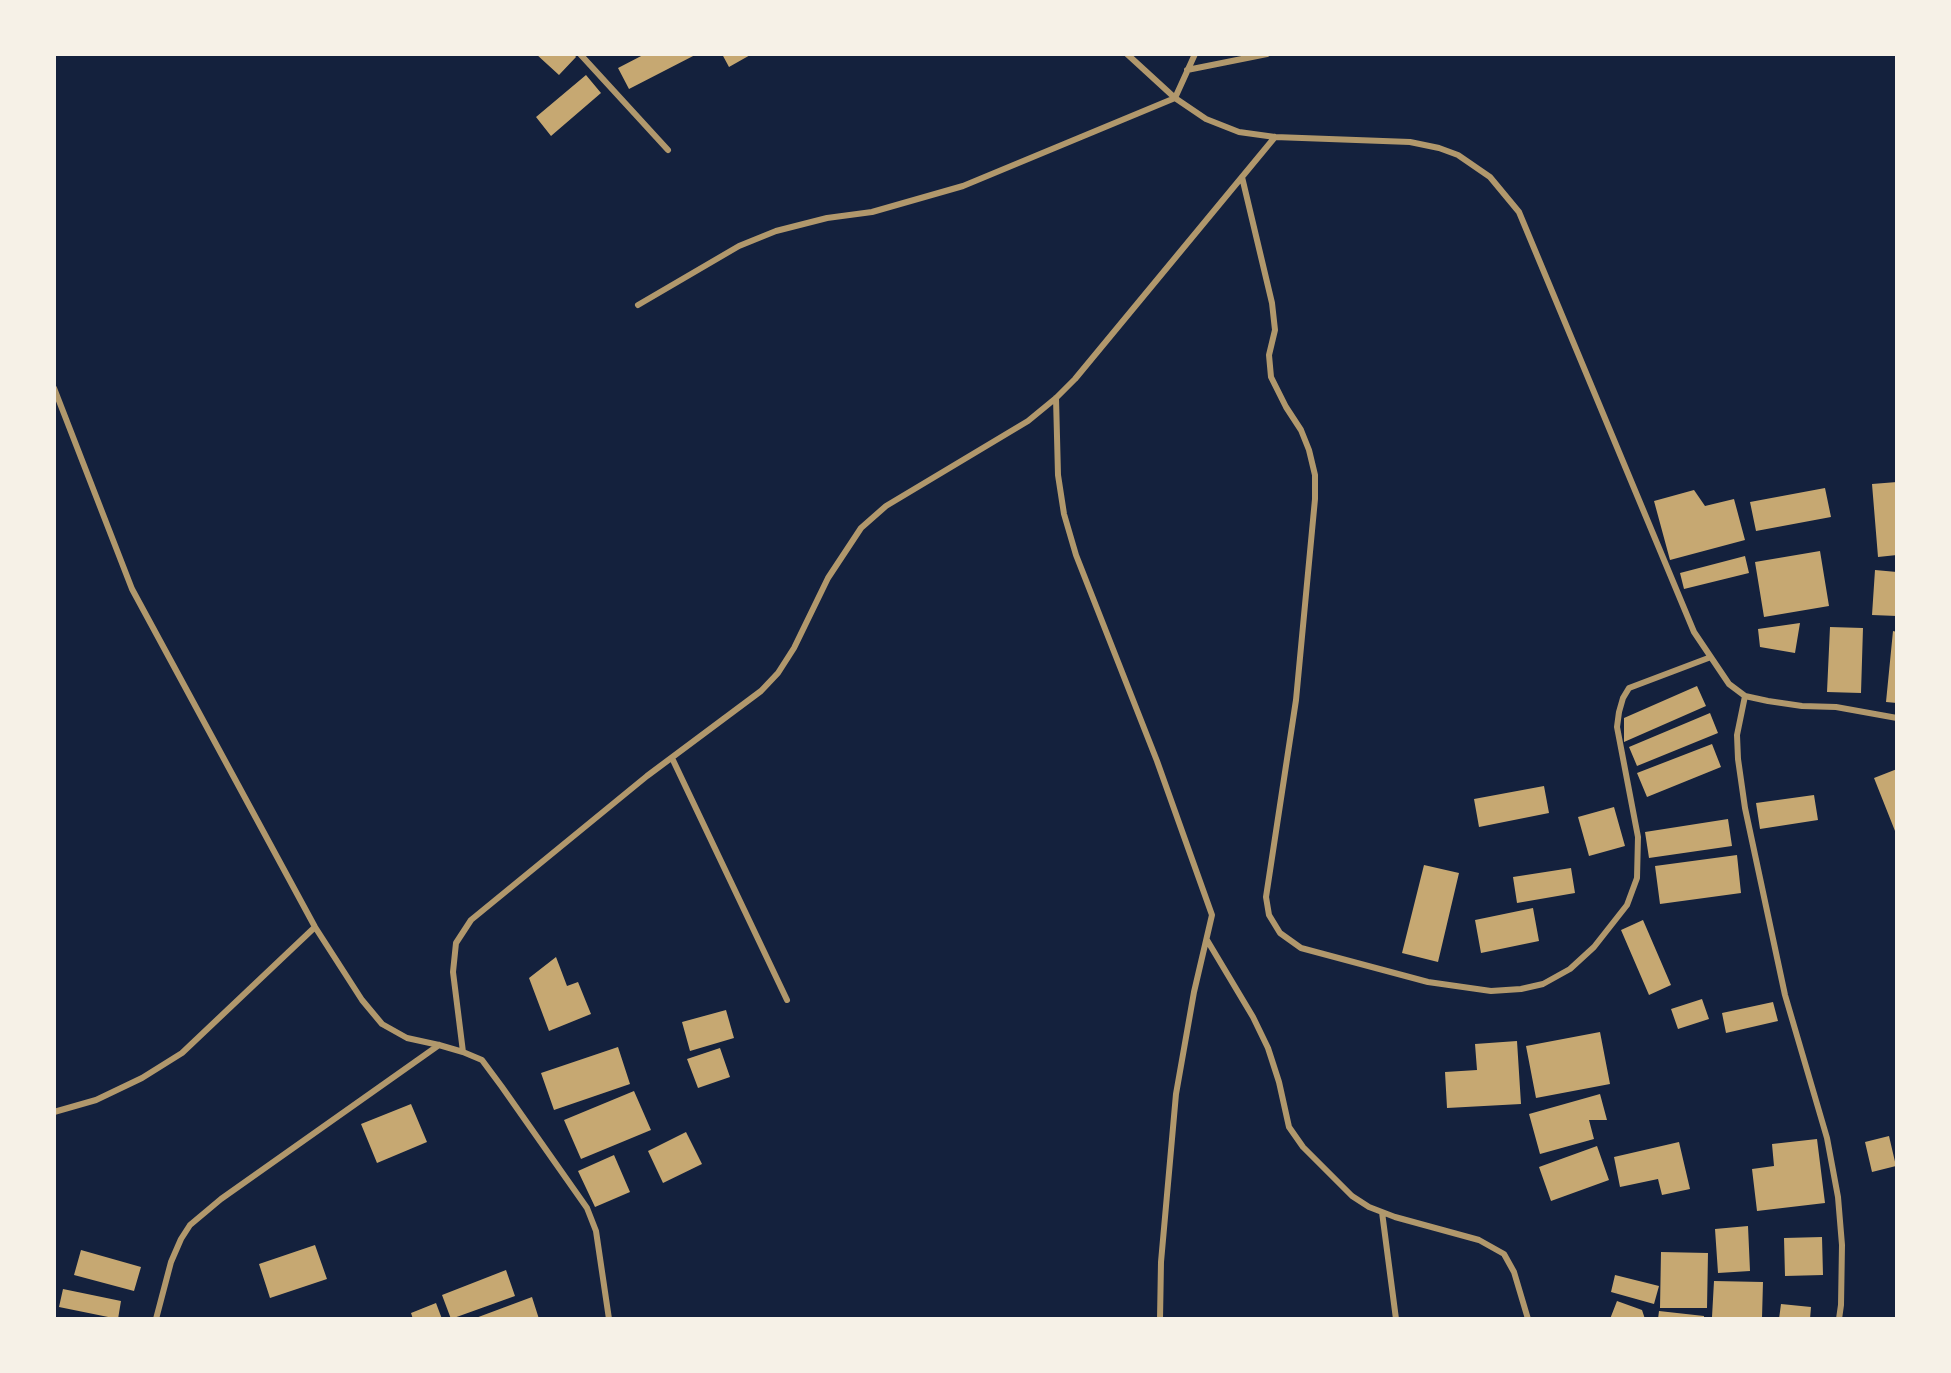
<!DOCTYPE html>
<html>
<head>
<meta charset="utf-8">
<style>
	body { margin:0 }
	#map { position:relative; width:1951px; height:1373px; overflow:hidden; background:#14213d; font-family:Roboto,sans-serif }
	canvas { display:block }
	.frame { position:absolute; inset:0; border:56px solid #f6f1e7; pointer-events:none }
</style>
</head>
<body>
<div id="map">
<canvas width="1951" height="1373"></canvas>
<div class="frame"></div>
</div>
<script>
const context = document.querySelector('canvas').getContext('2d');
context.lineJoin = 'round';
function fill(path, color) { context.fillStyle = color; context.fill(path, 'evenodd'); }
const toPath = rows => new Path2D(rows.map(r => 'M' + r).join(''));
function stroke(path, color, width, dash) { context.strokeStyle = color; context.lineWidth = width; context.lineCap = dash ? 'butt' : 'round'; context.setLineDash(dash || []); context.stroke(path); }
fill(toPath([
	[536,54,574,54,576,57,559,75],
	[645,54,697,54,629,89,618,68],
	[722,54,752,54,729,67],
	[586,75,601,93,551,136,536,117],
	[1897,482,1897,555,1878,557,1872,484],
	[1825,488,1831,517,1756,531,1750,502],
	[1694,490,1705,506,1734,499,1745,540,1670,560,1654,501],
	[1820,551,1829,606,1764,617,1755,562],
	[1745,556,1749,573,1684,589,1680,573],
	[1875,570,1897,572,1897,616,1872,615],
	[1800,623,1795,653,1760,647,1758,629],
	[1830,627,1863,628,1861,693,1827,692],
	[1893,631,1897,632,1897,703,1886,702],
	[1697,686,1706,706,1624,742,1624,718],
	[1710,713,1718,733,1637,766,1629,747],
	[1712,744,1721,767,1647,797,1637,773],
	[1897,769,1897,836,1874,778],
	[1544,786,1549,813,1479,827,1474,799],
	[1814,795,1818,820,1760,829,1756,803],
	[1614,807,1625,846,1589,856,1578,817],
	[1728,819,1732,846,1649,858,1645,832],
	[1737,855,1741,893,1660,904,1655,866],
	[1424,865,1459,873,1438,962,1402,953],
	[1571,868,1575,893,1517,903,1513,877],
	[1533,908,1539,941,1481,953,1475,920],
	[1643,920,1671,985,1649,995,1621,930],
	[556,957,567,986,578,982,591,1014,549,1031,529,978],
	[1702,999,1709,1019,1678,1029,1671,1009],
	[1773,1002,1778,1021,1726,1033,1722,1013],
	[726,1010,734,1038,690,1051,682,1022],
	[1600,1032,1610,1084,1536,1098,1526,1046],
	[1517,1041,1521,1104,1447,1108,1445,1072,1477,1070,1475,1044],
	[618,1047,630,1084,554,1110,541,1073],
	[720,1048,730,1077,698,1088,687,1059],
	[634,1091,651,1130,581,1159,564,1120],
	[1600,1094,1607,1120,1589,1120,1594,1139,1540,1154,1529,1114],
	[411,1104,427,1142,377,1163,361,1124],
	[686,1132,702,1164,663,1183,648,1151],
	[1889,1136,1896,1166,1872,1172,1865,1142],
	[1817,1139,1825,1203,1757,1211,1752,1169,1774,1166,1772,1144],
	[1679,1142,1690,1189,1662,1195,1658,1179,1620,1187,1614,1157],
	[1597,1146,1609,1180,1551,1201,1539,1167],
	[614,1155,630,1192,595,1207,578,1171],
	[1748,1226,1750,1271,1718,1273,1715,1229],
	[1822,1237,1823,1275,1785,1276,1784,1238],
	[315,1245,327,1279,270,1298,259,1264],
	[81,1250,141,1267,134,1291,74,1275],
	[1661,1252,1708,1253,1707,1308,1660,1308],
	[506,1270,515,1296,451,1319,442,1295],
	[1615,1275,1659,1286,1654,1304,1611,1292],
	[1714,1281,1763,1282,1762,1318,1712,1317],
	[63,1289,121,1301,118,1319,59,1307],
	[532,1297,539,1319,473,1319],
	[1617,1301,1642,1310,1645,1319,1610,1319],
	[436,1303,442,1319,413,1319,411,1313],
	[1781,1304,1811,1307,1810,1319,1779,1319],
	[1659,1311,1704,1316,1704,1319,1658,1319]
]), '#c6a872');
stroke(toPath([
	[580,54,668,150],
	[1127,54,1175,98,1206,119,1239,132,1275,137,1410,142,1439,148,1458,155,1490,177,1519,212,1694,632,1729,684,1745,696,1768,701,1802,706,1836,707,1897,718],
	[1187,70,1267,54],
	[1242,177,1272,303,1275,330,1269,355,1271,377,1286,407,1301,430,1309,450,1315,475,1315,499,1296,700,1266,897,1269,915,1280,933,1301,948,1428,982,1491,991,1521,989,1543,984,1570,969,1594,947,1627,905,1637,878,1638,837,1617,727,1619,712,1623,698,1629,688,1711,657],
	[638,305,739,246,776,231,827,218,872,212,963,186,1175,98,1195,54],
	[54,388,132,589,315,927,362,1000,382,1024,407,1038,439,1045,463,1052,482,1060,502,1087,587,1208,596,1231,609,1319],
	[1056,398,1058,475,1064,514,1076,555,1157,761,1212,915,1194,992,1176,1094,1161,1262,1160,1319],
	[1745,696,1737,735,1738,759,1745,808,1785,995,1827,1138,1838,1197,1842,1245,1841,1305,1839,1319],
	[672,758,787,1000],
	[1207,940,1253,1017,1268,1048,1279,1082,1289,1127,1303,1147,1352,1196,1369,1207,1395,1217,1479,1240,1504,1254,1514,1272,1528,1319],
	[463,1052,453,972,456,943,471,920,647,776,761,691,778,673,794,648,828,578,861,528,886,506,1028,421,1056,398,1075,379,1275,137],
	[54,1112,96,1100,142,1078,182,1053,315,927],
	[1382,1212,1396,1319],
	[156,1319,171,1262,181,1239,190,1225,221,1199,439,1045]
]), '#b1986c', 6);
</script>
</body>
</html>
